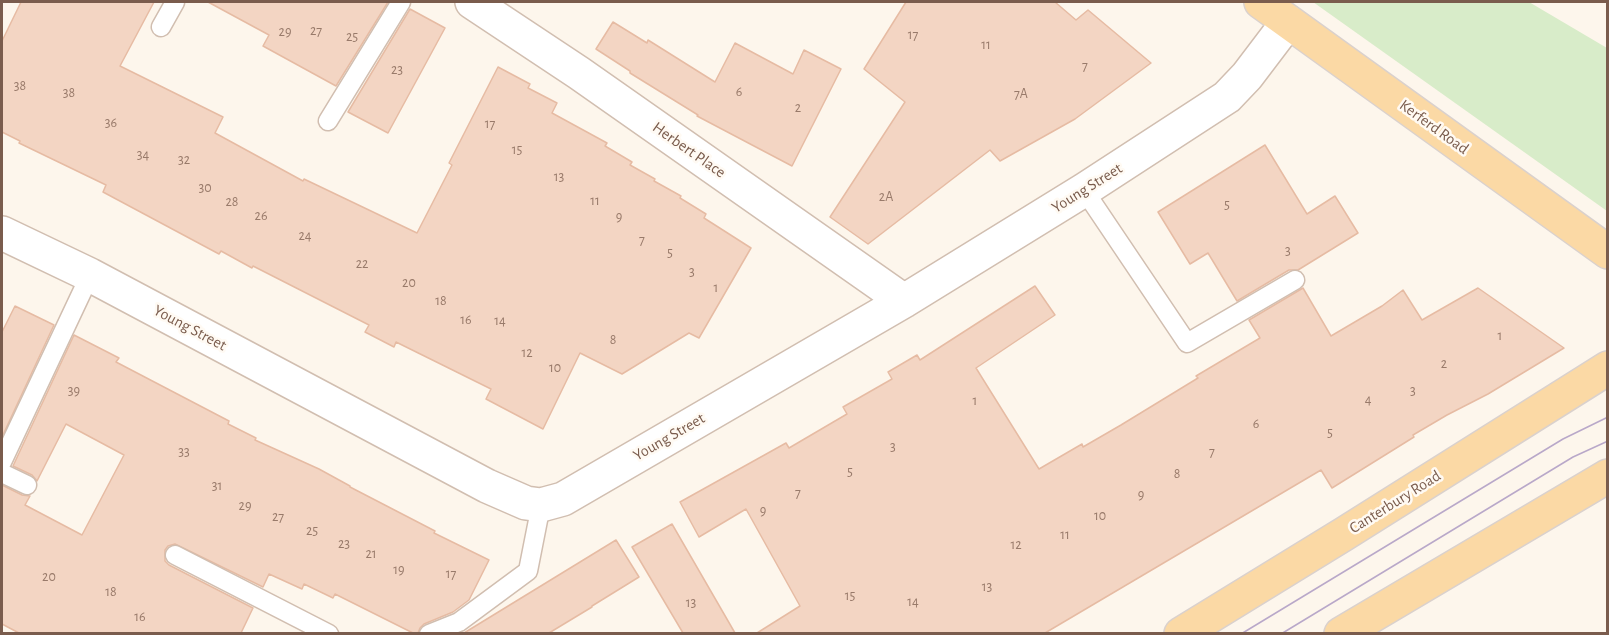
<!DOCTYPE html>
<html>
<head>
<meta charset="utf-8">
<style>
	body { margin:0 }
	#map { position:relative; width:1609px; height:635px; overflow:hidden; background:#fdf6ec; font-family:"Alegreya Sans",sans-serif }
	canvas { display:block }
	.frame { position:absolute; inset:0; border:3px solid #7a5c4d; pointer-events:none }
</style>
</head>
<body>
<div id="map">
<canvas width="1609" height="635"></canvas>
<div class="frame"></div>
</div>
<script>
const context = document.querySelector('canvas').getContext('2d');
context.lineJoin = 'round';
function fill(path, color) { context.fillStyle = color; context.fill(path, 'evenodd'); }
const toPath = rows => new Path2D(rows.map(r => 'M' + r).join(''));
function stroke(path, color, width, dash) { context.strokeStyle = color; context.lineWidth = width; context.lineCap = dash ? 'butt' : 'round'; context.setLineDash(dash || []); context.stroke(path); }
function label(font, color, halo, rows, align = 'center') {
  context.font = font + ' "Alegreya Sans",sans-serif'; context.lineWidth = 5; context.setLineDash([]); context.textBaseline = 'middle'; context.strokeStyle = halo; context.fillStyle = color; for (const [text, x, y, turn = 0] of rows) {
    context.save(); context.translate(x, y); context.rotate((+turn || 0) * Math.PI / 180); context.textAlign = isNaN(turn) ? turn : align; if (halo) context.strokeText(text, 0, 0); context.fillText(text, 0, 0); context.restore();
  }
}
fill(toPath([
	[1313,2,1529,2,1607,48,1607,211]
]), '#d8ecc9');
const building = toPath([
	[21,2,154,2,120,66,223,117,215,133,303,181,304,179,417,233,452,165,449,163,498,67,530,84,528,88,557,103,552,113,607,143,605,146,632,162,630,165,655,179,654,181,681,196,680,198,706,214,704,218,751,248,699,338,689,333,622,374,580,353,543,429,486,399,491,389,396,342,394,347,365,332,369,325,253,266,252,268,221,251,219,254,103,192,106,185,19,143,20,141,2,132,2,41,21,2],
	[208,2,388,2,336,86,263,46,269,35,208,2],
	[906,2,1055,2,1076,20,1088,10,1151,63,1075,119,1000,161,990,150,868,244,830,217,905,102,864,69,906,2],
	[410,9,445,28,388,133,348,112,410,9],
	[613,22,647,43,648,40,715,82,735,43,793,74,804,50,841,69,792,166,697,116,698,115,630,73,630,71,596,49,613,22],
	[1265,145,1307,214,1335,196,1358,233,1298,270,1289,270,1237,301,1208,253,1190,264,1158,212,1265,145],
	[1035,286,1055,315,976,368,1039,469,1082,444,1083,447,1121,425,1198,378,1196,376,1260,338,1249,320,1303,288,1331,336,1382,306,1403,290,1422,320,1478,288,1564,348,1488,394,1447,415,1413,435,1414,437,1332,488,1321,470,1045,633,757,633,800,606,746,509,699,537,680,502,786,443,789,448,847,414,843,407,892,379,888,372,917,355,920,360,1035,286],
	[15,306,54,325,2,437,2,332,15,306],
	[74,335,119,358,116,362,229,421,228,424,256,438,255,440,319,469,350,486,350,487,435,531,434,533,489,560,469,600,453,612,424,624,420,628,418,633,413,633,335,594,333,598,304,584,302,589,269,574,263,587,175,544,168,546,165,550,165,561,169,565,253,608,241,633,19,633,2,624,2,485,22,495,30,496,25,505,82,535,124,455,66,424,37,481,32,475,13,466,74,335],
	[672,524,735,633,683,633,632,547,672,524],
	[616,540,639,577,592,606,592,607,549,633,464,633,616,540]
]);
fill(building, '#f3d5c3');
stroke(building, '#e6bba3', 1.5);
const lane = toPath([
	[161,27,175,2],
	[328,121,401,2],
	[1084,190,1187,343,1295,280],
	[2,462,90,275],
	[2,473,27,485],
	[175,555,329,634],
	[429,634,459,622,528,571,541,505]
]);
const street = toPath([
	[472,2,579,73,904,301],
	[2,233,90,275,487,486,526,503,541,505,563,499,904,301,1084,190,1227,97,1247,76,1288,22]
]);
const primary = toPath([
	[1261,2,1608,252],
	[1181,634,1344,534,1608,368],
	[1341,634,1608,476]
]);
stroke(lane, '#d1beb0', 21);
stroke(street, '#d1beb0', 36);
stroke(primary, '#dad1cd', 36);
stroke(lane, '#fff', 18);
stroke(street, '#fff', 33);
stroke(primary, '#fbd9a5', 33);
stroke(toPath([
	[1241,634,1563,439,1608,417],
	[1281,634,1573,457,1608,441]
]), '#b9a8c9', 1.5);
label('14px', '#987a6a', null, [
	["27",316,31],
	["29",285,32],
	["17",913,35],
	["25",352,37],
	["11",986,45],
	["7",1085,66],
	["23",397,70],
	["38",20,86],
	["6",739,92],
	["38",69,93],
	["7A",1021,94],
	["2",798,108],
	["36",111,123],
	["17",490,124],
	["15",517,150],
	["34",143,155],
	["32",184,160],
	["13",559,177],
	["30",205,188],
	["2A",886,197],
	["11",595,201],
	["28",232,202],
	["5",1227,205],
	["26",261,216],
	["9",619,217],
	["24",305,236],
	["7",642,240],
	["3",1288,251],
	["5",670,253],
	["22",362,264],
	["3",692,272],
	["20",409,283],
	["1",716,288],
	["18",441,301],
	["16",466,320],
	["14",500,321],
	["1",1500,336],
	["8",613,340],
	["12",527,353],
	["2",1444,364],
	["10",555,368],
	["39",74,391],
	["3",1413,391],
	["4",1368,400],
	["1",975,401],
	["6",1256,424],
	["5",1330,433],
	["3",893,447],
	["33",184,452],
	["7",1212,452],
	["5",850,472],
	["8",1177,474],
	["31",217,486],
	["7",798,493],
	["9",1141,495],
	["29",245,506],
	["9",763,511],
	["10",1100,516],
	["27",278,517],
	["25",312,531],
	["11",1065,535],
	["23",344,544],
	["12",1016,545],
	["21",371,554],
	["19",399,570],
	["17",451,574],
	["20",49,577],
	["13",987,587],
	["18",111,592],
	["15",850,596],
	["14",913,602],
	["13",691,603],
	["16",140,617]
]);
label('16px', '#7a5c4d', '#fffaf3', [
	["Kerferd Road",1434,127,36],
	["Herbert Place",689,150,35],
	["Young Street",1087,188,-32],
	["Young Street",190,328,28],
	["Young Street",669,437,-30],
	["Canterbury Road",1395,502,-32]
]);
</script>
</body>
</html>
